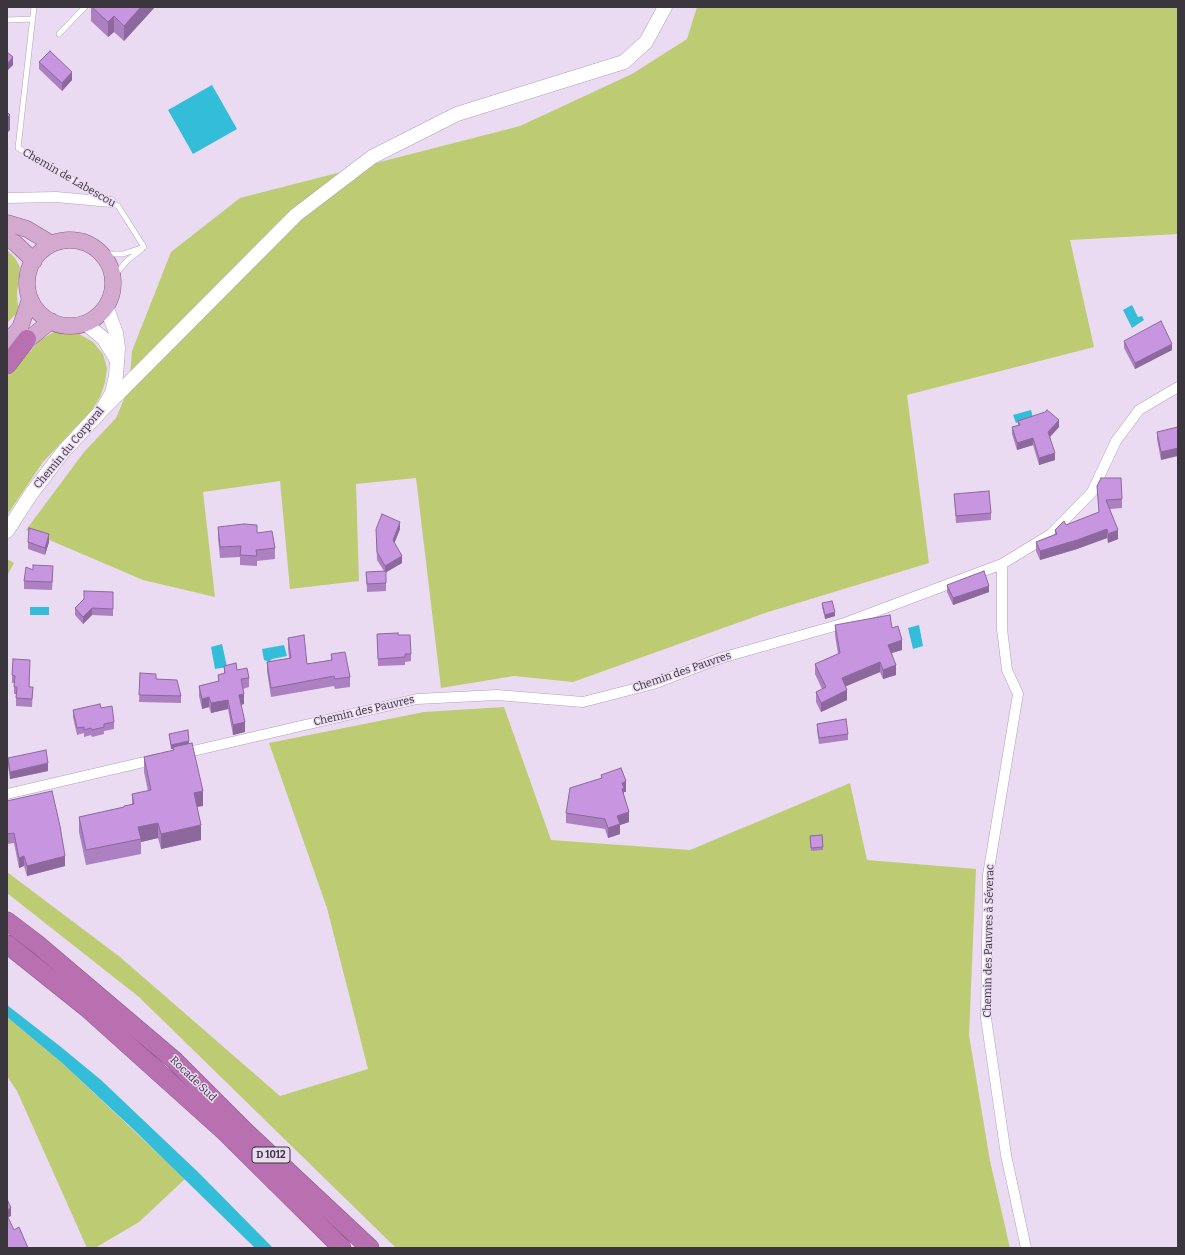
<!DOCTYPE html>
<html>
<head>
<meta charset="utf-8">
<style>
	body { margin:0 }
	#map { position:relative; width:1185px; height:1255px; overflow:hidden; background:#eadbf2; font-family:Bitter,serif }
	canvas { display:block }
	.frame { position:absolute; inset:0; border:8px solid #3b353e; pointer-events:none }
</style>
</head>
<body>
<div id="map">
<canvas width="1185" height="1255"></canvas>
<div class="frame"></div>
</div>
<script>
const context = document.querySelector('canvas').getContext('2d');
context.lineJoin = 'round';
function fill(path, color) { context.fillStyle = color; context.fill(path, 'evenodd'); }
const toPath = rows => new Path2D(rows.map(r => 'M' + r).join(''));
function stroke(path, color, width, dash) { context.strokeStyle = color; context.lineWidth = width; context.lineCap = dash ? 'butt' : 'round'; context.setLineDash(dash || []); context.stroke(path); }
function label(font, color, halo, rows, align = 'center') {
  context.font = font + ' Bitter,serif'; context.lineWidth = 3; context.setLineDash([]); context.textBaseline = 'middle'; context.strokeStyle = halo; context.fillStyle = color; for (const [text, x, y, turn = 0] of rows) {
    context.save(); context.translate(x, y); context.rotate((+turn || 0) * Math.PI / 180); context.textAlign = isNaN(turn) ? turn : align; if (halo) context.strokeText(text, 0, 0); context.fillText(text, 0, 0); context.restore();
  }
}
fill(toPath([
	[697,7,1178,7,1178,234,1070,240,1094,347,907,395,929,563,765,613,573,682,514,676,441,688,416,478,356,484,359,581,290,589,280,481,203,492,215,597,143,580,26,530,84,452,116,418,129,387,132,351,171,252,240,198,520,126,632,74,687,39],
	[7,250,15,258,20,267,17,294,18,307,16,314,7,323],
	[54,332,79,334,93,342,103,354,107,368,105,383,100,397,92,410,43,462,7,515,7,377,40,340],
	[7,559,14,563,7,576],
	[504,707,551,840,690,850,850,783,867,860,976,869,969,1035,990,1161,1010,1248,396,1248,139,997,7,893,7,872,120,957,280,1096,368,1069,327,908,269,743,424,712],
	[7,1017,61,1062,185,1179,139,1222,95,1248,87,1248,17,1091,7,1076]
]), '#bdcb73');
fill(toPath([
	[212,85,237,129,193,154,168,110],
	[1132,305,1138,317,1142,316,1144,320,1132,328,1123,310],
	[1031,410,1033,418,1016,423,1013,415],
	[30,607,49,607,49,615,30,615],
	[919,625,923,646,913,649,908,628],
	[222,644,227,667,215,669,211,647],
	[284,645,287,656,272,659,269,662,264,660,262,649],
	[7,1005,61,1047,101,1080,199,1173,273,1248,255,1248,133,1129,61,1062,7,1017]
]), '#33bdd8');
const lane = toPath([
	[34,7,18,148,118,206,144,247],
	[7,20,33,19],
	[59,34,85,7],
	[97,250,110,254,123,254,144,247],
	[113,280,119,270,128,260,142,249]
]);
const street = toPath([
	[7,198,56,197,111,202],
	[1002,564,1002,629,1007,670,1018,694,988,875,986,1018,1006,1155,1026,1248],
	[180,754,417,699,497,695,583,702,653,684,721,658,845,623,1002,564,1051,534,1092,492,1116,441,1139,410,1178,387],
	[7,794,157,759]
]);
const secondary = toPath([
	[85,323,104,339,117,360],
	[102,410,296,215,372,157,457,114,624,62,646,42,665,7],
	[7,531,31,494,63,452,102,410,112,393,116,376,118,348,116,333,106,306]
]);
const primary = toPath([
	[7,223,27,229,52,244],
	[7,239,15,243,34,261],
	'27 283a43 43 0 1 1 86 0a43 43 0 1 1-86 0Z',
	[7,342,20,328,30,299],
	[19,347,51,321]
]);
const highway = toPath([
	[7,365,27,339],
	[7,921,36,943,174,1060,246,1132,370,1248],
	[7,944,87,1008,225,1132,342,1248]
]);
stroke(lane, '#b1a2b8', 6);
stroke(street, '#b1a2b8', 11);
stroke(secondary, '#b1a2b8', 15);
stroke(primary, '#8c5b88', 17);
stroke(highway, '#8c5b88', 19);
stroke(lane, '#fff', 5);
stroke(street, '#fff', 10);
stroke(secondary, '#fff', 14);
stroke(primary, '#d4a9d0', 16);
stroke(highway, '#b870b0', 18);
fill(toPath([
	[91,7,155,7,124,41,114,32,108,37,91,21],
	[39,62,72,80,62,91,39,69],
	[1124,341,1172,350,1135,369,1124,348],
	[1018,421,1059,427,1050,437,1055,460,1039,465,1033,445,1017,450,1012,434,1012,427,1018,425],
	[1178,427,1161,460,1157,439,1157,432],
	[1097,486,1122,499,1122,508,1110,509,1118,539,1108,543,1107,538,1077,549,1040,560,1036,551,1036,542,1055,534,1055,530,1099,512],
	[954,494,991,513,991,520,956,523],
	[218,527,257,533,275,548,275,559,257,561,257,566,240,565,240,557,220,558,218,538],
	[376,529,400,529,394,543,402,563,386,572,386,591,367,592,366,572,384,571,377,560],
	[28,542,49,542,45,555,28,549],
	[33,570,53,573,52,590,24,589,24,581],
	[947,585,989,592,953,605,947,592],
	[113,592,113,616,92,615,83,624,75,615,75,608,84,600],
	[822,603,835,616,825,619,822,607],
	[835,625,892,628,902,650,892,653,896,675,883,679,880,672,845,686,847,700,821,712,816,702,816,692,822,689,815,674,815,664,838,654,835,635],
	[377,634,398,635,411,654,411,661,405,662,405,665,378,666],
	[288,638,307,664,331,660,331,654,350,677,350,687,335,689,334,686,271,697,267,671,267,662,289,658,288,648],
	[224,666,237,670,249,678,249,687,243,689,244,704,241,705,245,732,233,735,228,709,211,713,209,707,202,709,199,696,199,686,218,681,218,675,224,673],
	[30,668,29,687,33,687,32,707,16,706,16,694,14,694,14,683,12,683,12,675],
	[140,673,156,679,181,696,181,703,139,702],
	[101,708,114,722,114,729,104,731,104,734,92,737,91,735,84,737,84,733,77,735,73,717,73,710],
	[817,724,848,734,848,740,819,744,817,730],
	[169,734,189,743,203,806,197,807,201,840,161,849,158,838,141,842,141,854,86,865,79,832,79,817,124,807,132,804,132,794,148,791,144,772,144,757,173,751,173,749,171,749],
	[8,758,48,771,10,779,8,766],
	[601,775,626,792,624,792,624,797,629,822,620,825,620,834,608,838,605,829,566,823,566,813,601,779],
	[7,801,65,866,27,876,24,866,19,868,14,843,7,844],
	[822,835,823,850,811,851,810,836]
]), '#ac80c1');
fill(toPath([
	[141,7,155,7,124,41,124,26],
	[114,16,114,32,108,37,108,22],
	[13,57,13,65,7,71,7,64],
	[72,72,72,80,62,91,62,83],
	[10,115,10,130,7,133,7,118],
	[1172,344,1172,350,1135,369,1135,363],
	[1059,420,1059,427,1048,439,1048,432],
	[1033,438,1033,445,1017,450,1017,443],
	[1178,448,1178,456,1161,460,1161,452],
	[1055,453,1055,460,1039,465,1039,458],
	[400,522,400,529,393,547,393,540],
	[1107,529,1107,538,1077,549,1040,560,1040,551],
	[1118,530,1118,539,1108,543,1108,534],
	[49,534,49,542,45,555,45,548],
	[402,556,402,563,385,573,385,566],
	[989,586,989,592,953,605,953,598],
	[92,608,92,615,83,624,83,617],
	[835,612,835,616,825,619,825,615],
	[902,640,902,650,888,654,888,645],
	[880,662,880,672,842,688,842,678],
	[896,665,896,675,883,679,883,670],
	[847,690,847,700,821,712,821,703],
	[244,694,244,704,239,705,239,695],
	[209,697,209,707,202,709,202,699],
	[228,700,228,709,211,713,211,703],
	[245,722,245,732,233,735,233,725],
	[189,741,189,745,171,749,171,745],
	[48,763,48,771,10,779,10,772],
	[626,781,626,792,624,792,624,799,622,800,622,783],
	[203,791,203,806,194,807,194,793],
	[629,812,629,822,620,825,620,834,608,838,608,828,617,816],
	[158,823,158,838,141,842,138,827],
	[201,825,201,840,161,849,161,834],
	[24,856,24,866,19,868,19,858],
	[65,856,65,866,27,876,27,866],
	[11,1208,11,1216,7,1218,7,1210]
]), '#8c689d');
const building = toPath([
	[92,7,141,7,124,26,114,16,108,22,92,7],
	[50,51,72,72,62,83,39,62,50,51],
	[7,52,13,57,7,64,7,52],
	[7,112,10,115,7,118,7,112],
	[1161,321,1172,344,1135,363,1124,341,1161,321],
	[1047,410,1059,420,1048,432,1055,453,1039,458,1033,438,1017,443,1012,427,1020,425,1018,421,1045,412,1047,410],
	[1178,427,1178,448,1161,452,1157,432,1178,427],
	[1101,478,1121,478,1122,499,1106,500,1118,530,1108,534,1107,529,1077,540,1040,551,1036,542,1057,534,1055,530,1064,521,1066,525,1099,512,1097,486,1101,478],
	[989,491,991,513,956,516,954,494,989,491],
	[382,514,400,522,393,540,402,556,385,566,377,552,376,529,382,514],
	[244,524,257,525,257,533,272,531,275,548,256,550,257,556,240,555,241,546,220,547,218,527,244,524],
	[29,528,49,534,45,548,28,542,29,528],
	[33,565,53,566,52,582,24,581,26,567,33,570,33,565],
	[386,571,386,583,367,584,366,572,386,571],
	[984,571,989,586,953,598,947,585,984,571],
	[84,591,113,592,113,609,92,608,83,617,75,608,84,599,84,591],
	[832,601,835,612,825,615,822,603,832,601],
	[890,615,892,628,898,626,902,640,888,645,896,665,883,670,880,662,842,678,847,690,821,703,816,692,826,687,815,664,840,653,835,625,890,615],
	[398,633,398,635,410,635,411,654,405,654,405,657,378,659,377,634,398,633],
	[304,635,307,664,332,660,331,654,345,652,350,677,335,679,334,676,271,688,267,662,291,658,288,638,304,635],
	[13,659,30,660,29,687,33,687,32,699,16,698,17,687,14,687,15,676,12,675,13,659],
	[236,663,237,670,247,668,249,678,241,679,244,694,239,695,245,722,233,725,228,700,211,703,209,697,202,699,199,686,219,681,218,675,225,673,224,666,236,663],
	[140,673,156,674,156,679,177,680,181,696,139,695,140,673],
	[100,704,101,708,112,706,114,722,104,724,104,727,92,730,91,728,84,730,84,727,77,728,73,710,100,704],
	[846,719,848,734,819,738,817,724,846,719],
	[188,730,189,741,171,745,169,734,188,730],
	[192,743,203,791,194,793,201,825,161,834,158,823,138,827,141,839,86,850,79,817,124,807,124,806,134,804,132,794,151,790,144,757,174,750,173,747,192,743],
	[46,750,48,763,10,772,8,758,46,750],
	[621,768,626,781,622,783,624,788,622,789,629,812,617,816,620,824,608,828,605,819,566,813,570,788,602,778,601,775,621,768],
	[52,791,60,826,65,856,27,866,24,856,19,858,14,833,7,834,7,801,52,791],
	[822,835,823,847,811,848,810,836,822,835],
	[7,1199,11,1208,7,1210,7,1199],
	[7,1215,14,1230,19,1227,28,1248,7,1248,7,1215]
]);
fill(building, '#c895e0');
stroke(building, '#8c689d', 1);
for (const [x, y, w] of [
	[271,1155,38]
]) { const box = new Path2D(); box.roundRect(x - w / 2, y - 8, w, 16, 3); context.fillStyle = '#eadbf2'; context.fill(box); stroke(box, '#3b353e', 1); }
label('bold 10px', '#3b353e', null, [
	["D 1012",271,1155]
]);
label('11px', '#3b353e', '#eadbf2', [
	["Chemin de Labescou",69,178,30],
	["Chemin du Corporal",69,448,-50],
	["Chemin des Pauvres",682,672,-19],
	["Chemin des Pauvres",364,711,-13],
	["Chemin des Pauvres à Séverac",989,941,-89],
	["Rocade Sud",193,1079,44]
]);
</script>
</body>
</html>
